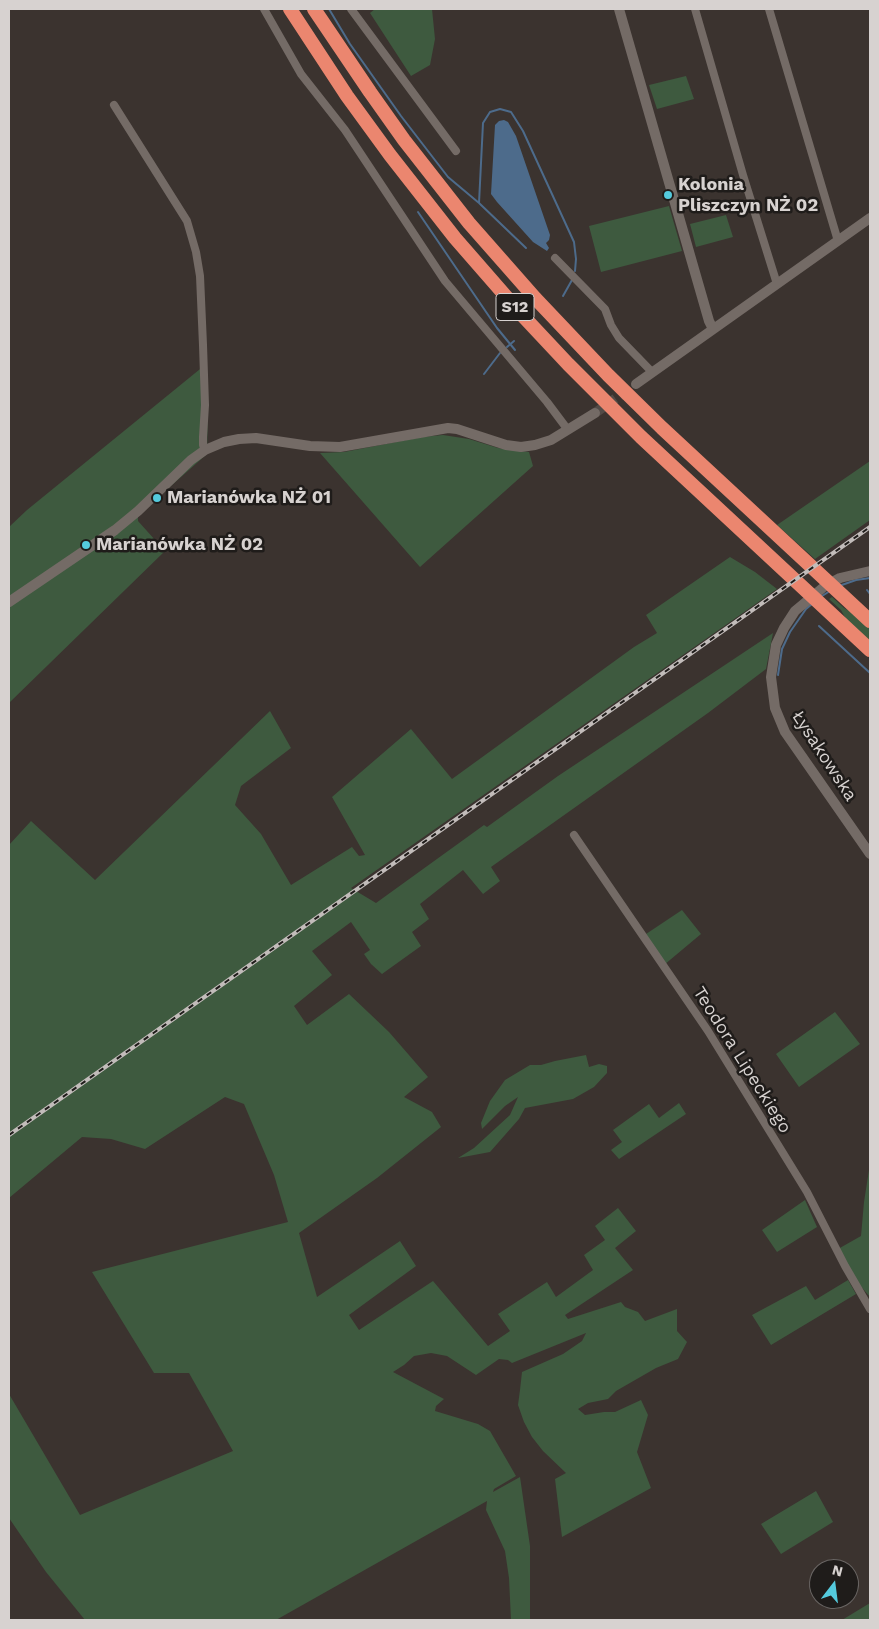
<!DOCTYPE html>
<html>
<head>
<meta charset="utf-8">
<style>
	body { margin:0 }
	#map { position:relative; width:879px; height:1629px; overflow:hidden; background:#3b332f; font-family:"Work Sans",sans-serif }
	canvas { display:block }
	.frame { position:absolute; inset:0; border:10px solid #d7d2d0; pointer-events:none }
	.north { position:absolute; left:809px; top:1559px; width:50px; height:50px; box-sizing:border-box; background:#1f1c1a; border:1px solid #696563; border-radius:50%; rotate:15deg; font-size:14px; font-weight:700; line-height:20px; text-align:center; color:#d7d2d0 }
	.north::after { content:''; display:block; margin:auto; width:18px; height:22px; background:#54cadd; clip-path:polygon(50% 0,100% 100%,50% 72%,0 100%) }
</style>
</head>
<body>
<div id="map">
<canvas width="879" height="1629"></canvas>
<div class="frame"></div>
<div class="north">N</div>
</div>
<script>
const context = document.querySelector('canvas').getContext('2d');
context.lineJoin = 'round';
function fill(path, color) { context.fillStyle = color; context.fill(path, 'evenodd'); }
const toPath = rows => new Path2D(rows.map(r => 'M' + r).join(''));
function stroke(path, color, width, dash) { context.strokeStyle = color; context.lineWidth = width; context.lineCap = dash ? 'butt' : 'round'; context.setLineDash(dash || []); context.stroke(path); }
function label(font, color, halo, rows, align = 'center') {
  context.font = font + ' "Work Sans",sans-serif'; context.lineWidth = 5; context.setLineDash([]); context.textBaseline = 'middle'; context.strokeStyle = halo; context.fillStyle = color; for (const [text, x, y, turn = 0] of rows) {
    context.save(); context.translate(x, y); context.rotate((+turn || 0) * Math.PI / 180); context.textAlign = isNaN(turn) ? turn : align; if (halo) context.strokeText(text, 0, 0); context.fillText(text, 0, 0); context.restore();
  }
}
fill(toPath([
	[375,9,432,9,435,39,430,65,411,76,370,13],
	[686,76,694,99,657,109,649,85],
	[669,206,682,251,601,272,589,226],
	[726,215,733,237,696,247,690,224],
	[205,365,208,405,207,454,138,515,138,521,165,551,9,703,9,527,27,510],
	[443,435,469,439,498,448,529,452,533,466,420,567,320,453,344,452,422,437],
	[870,461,870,520,815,559,777,525],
	[730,557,755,572,777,589,351,888,376,903,484,825,487,827,558,776,773,633,766,669,708,713,491,867,500,881,483,894,463,870,420,904,429,919,412,932,421,946,382,974,371,964,364,954,370,950,351,922,312,951,332,975,294,1006,307,1025,349,994,389,1032,428,1077,404,1097,432,1112,441,1127,377,1178,299,1233,317,1297,400,1241,416,1266,349,1315,359,1330,433,1281,488,1346,510,1331,498,1314,547,1282,556,1297,593,1270,584,1255,605,1240,595,1226,618,1208,636,1231,615,1248,633,1270,565,1315,568,1319,621,1302,625,1307,638,1312,645,1321,677,1309,677,1331,687,1342,678,1359,656,1368,616,1391,608,1399,588,1403,578,1409,585,1415,604,1412,615,1412,641,1400,648,1415,637,1452,651,1488,562,1537,555,1479,566,1473,543,1451,532,1437,524,1422,518,1405,520,1390,522,1372,563,1354,582,1341,586,1333,512,1363,508,1360,499,1359,476,1375,447,1356,431,1353,414,1356,404,1365,393,1372,444,1399,436,1406,435,1411,478,1424,490,1431,516,1476,494,1489,493,1492,520,1477,530,1546,530,1620,511,1620,509,1578,505,1551,486,1510,487,1501,276,1620,85,1620,46,1572,9,1518,9,1394,80,1515,233,1451,189,1373,154,1373,92,1272,288,1222,274,1175,244,1104,225,1097,145,1149,111,1139,82,1137,9,1198,9,845,31,821,95,880,270,711,291,748,241,786,235,805,261,834,291,885,352,847,359,856,365,855,332,797,411,729,452,779,634,647,657,633,646,615],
	[832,597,844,608,855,614,870,628,870,643,848,623,841,610,829,599],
	[682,910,701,934,664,965,646,934],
	[835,1012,860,1044,799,1087,776,1054],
	[586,1055,589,1067,599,1064,607,1066,607,1073,594,1087,573,1099,525,1108,519,1119,490,1152,458,1158,474,1148,510,1115,518,1097,505,1106,482,1129,481,1123,490,1101,505,1080,530,1065,541,1065,555,1061],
	[679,1103,686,1114,619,1159,611,1150,622,1142,613,1130,649,1104,659,1118],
	[869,1170,870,1171,870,1297,858,1283,838,1249,861,1236,864,1202],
	[805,1200,817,1227,777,1252,762,1230],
	[848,1280,856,1294,771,1345,752,1315,806,1286,815,1300],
	[816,1491,833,1522,781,1554,761,1524],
	[870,1603,870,1620,842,1620]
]), '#3e5a3f');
fill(toPath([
	[504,120,508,122,516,136,550,235,549,240,546,243,549,248,547,251,533,242,497,202,491,194,495,125,499,121]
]), '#4d6b8b');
stroke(toPath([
	[329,9,350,44,401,116,448,177,479,203,526,248],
	[479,203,483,123,490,112,500,109,511,112,523,131,574,242,576,259,575,271],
	[418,212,497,328,515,350],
	[563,296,572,280],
	[507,347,514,341],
	[484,374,500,353],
	[839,586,856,580,870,578],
	[867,590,870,594],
	[822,596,830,591],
	[819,626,870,673],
	[778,675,782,649,790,632,806,609,812,604]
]), '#4d6b8b', 2);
stroke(toPath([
	[595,413,629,389]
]), '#524b47', 10, [10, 5]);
stroke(toPath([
	[264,9,301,74,345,130,445,281,547,402,568,430],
	[351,9,456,151],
	[695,9,743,175,777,284],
	[769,9,838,241],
	[114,105,187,221,196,252,200,276,203,345,205,405,203,437,203,445,205,450],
	[555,258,605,309,611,325,619,338,652,372],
	[574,835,708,1031,807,1192,845,1266,870,1309]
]), '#746b66', 8);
stroke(toPath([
	[619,9,709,321,713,329],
	[636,384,870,218],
	[870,571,840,578,825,586,795,611,784,628,776,645,771,677,775,708,785,732,870,854],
	[9,602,115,530,138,511,191,460,205,450,224,442,239,439,256,438,310,446,340,447,448,428,457,429,506,445,521,447,535,445,551,440,595,413]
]), '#746b66', 10);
stroke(toPath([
	[290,9,347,96,390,155,455,238,523,316,568,364,641,437,870,650],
	[314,9,370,92,404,140,469,223,535,298,608,375,662,428,870,621]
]), '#eb866f', 14);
const rail = toPath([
	[9,1135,870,527]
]);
stroke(rail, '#c2bcba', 4);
stroke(rail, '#1f1c1a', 2, [5.5]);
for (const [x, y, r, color] of [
	[668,195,5,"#54cadd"],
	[157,498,5,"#54cadd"],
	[86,545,5,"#54cadd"]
]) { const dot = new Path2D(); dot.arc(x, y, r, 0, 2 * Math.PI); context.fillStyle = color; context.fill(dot); stroke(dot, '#1f1c1a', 2); }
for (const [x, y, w] of [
	[515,307,38]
]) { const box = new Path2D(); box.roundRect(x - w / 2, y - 13.5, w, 27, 4); context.fillStyle = '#1f1c1a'; context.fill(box); stroke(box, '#d7d2d0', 1); }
label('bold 16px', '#d7d2d0', null, [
	["S12",515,307]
]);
label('bold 18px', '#d7d2d0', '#1f1c1a', [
	["Kolonia",678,185],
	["Pliszczyn NŻ 02",678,206],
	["Marianówka NŻ 01",167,498],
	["Marianówka NŻ 02",96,545]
], 'left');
label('18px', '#d7d2d0', '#1f1c1a', [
	["Łysakowska",824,756,57],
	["Teodora Lipeckiego",742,1060,58]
]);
</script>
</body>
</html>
